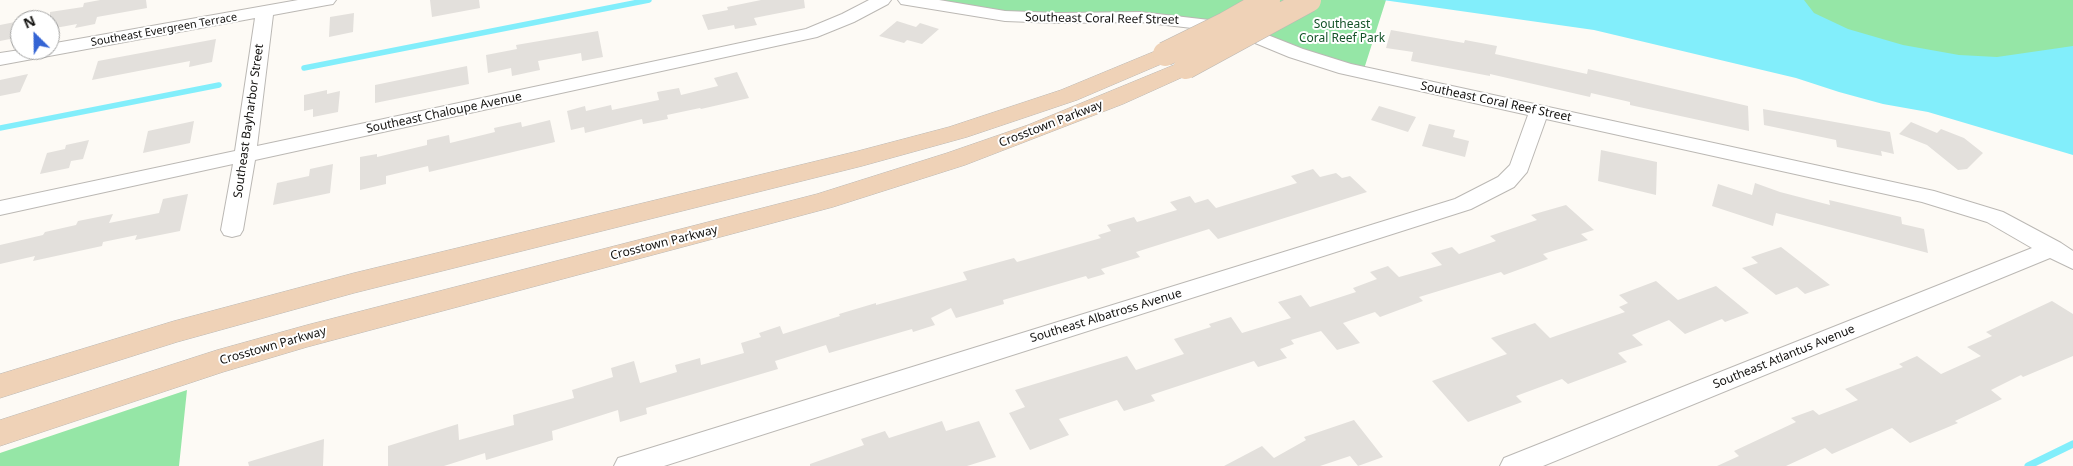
<!DOCTYPE html>
<html>
<head>
<meta charset="utf-8">
<style>
	body { margin:0 }
	#map { position:relative; width:2073px; height:466px; overflow:hidden; background:#fdfaf5; font-family:"Noto Sans",sans-serif }
	canvas { display:block }
	.north { position:absolute; left:10px; top:10px; width:50px; height:50px; box-sizing:border-box; background:#fff; border:1px solid #a0a09f; border-radius:50%; rotate:337deg; font-size:14px; font-weight:700; line-height:20px; text-align:center; color:#12110f }
	.north::after { content:''; display:block; margin:auto; width:18px; height:22px; background:#3464d4; clip-path:polygon(50% 0,100% 100%,50% 72%,0 100%) }
</style>
</head>
<body>
<div id="map">
<canvas width="2073" height="466"></canvas>
<div class="north">N</div>
</div>
<script>
const context = document.querySelector('canvas').getContext('2d');
context.lineJoin = 'round';
function fill(path, color) { context.fillStyle = color; context.fill(path, 'evenodd'); }
const toPath = rows => new Path2D(rows.map(r => 'M' + r).join(''));
function stroke(path, color, width, dash) { context.strokeStyle = color; context.lineWidth = width; context.lineCap = dash ? 'butt' : 'round'; context.setLineDash(dash || []); context.stroke(path); }
function label(font, color, halo, rows, align = 'center') {
  context.font = font + ' "Noto Sans",sans-serif'; context.lineWidth = 4; context.setLineDash([]); context.textBaseline = 'middle'; context.strokeStyle = halo; context.fillStyle = color; for (const [text, x, y, turn = 0] of rows) {
    context.save(); context.translate(x, y); context.rotate((+turn || 0) * Math.PI / 180); context.textAlign = isNaN(turn) ? turn : align; if (halo) context.strokeText(text, 0, 0); context.fillText(text, 0, 0); context.restore();
  }
}
fill(toPath([
	[944,0,1386,0,1364,69,1233,28,995,11,942,2],
	[1542,0,2073,0,2073,115],
	[187,390,179,466,0,466,0,453]
]), '#95e6a6');
fill(toPath([
	[1383,0,1804,0,1814,13,1848,29,1903,45,1959,55,1997,57,2073,46,2073,155,1928,112,1883,104,1839,92,1796,78,1594,30]
]), '#82eefb');
stroke(toPath([
	[304,68,649,0],
	[0,128,219,85]
]), '#82eefb', 5.5);
stroke(toPath([
	[2028,466,2073,444]
]), '#82eefb', 7);
fill(toPath([
	[100,0,146,0,147,8,97,17,95,24,75,28,77,24,50,29,50,12,83,7,84,3],
	[430,0,479,0,480,8,432,17],
	[761,0,804,0,805,8,754,18,757,25,735,29,734,25,708,30,702,15,728,10,727,7],
	[354,13,353,32,329,37,330,17],
	[20,21,20,37,0,41,0,25],
	[897,21,916,27,920,23,939,29,922,44,907,40,904,43,879,36],
	[1391,30,1464,43,1465,40,1497,46,1495,54,1587,74,1588,69,1748,106,1749,131,1630,105,1630,102,1591,93,1590,97,1490,74,1490,76,1411,61,1413,52,1386,48],
	[598,31,603,57,582,61,581,53,538,61,540,70,512,76,511,68,488,73,486,55,517,49,516,45],
	[216,39,212,62,189,67,190,61,92,80,98,61],
	[467,66,469,84,375,103,375,85],
	[737,72,749,98,701,109,700,108,667,115,668,119,643,124,642,119,585,133,584,127,571,130,567,111,585,106,586,111,611,105,612,110,659,100,657,92,679,88,681,95,718,86,714,78],
	[28,74,20,92,0,96,0,80],
	[327,90,327,94,340,91,338,112,313,117,313,109,304,111,304,95],
	[1379,106,1416,117,1408,132,1371,120],
	[1763,109,1890,132,1894,154,1881,151,1882,156,1837,147,1836,140,1764,125],
	[550,120,555,142,429,172,428,166,386,176,386,184,360,190,360,157,377,154,377,157,427,145,427,140,449,135,450,143,495,132,494,128,521,122,522,127],
	[194,121,190,143,143,153,148,131],
	[1911,122,1937,133,1941,129,1964,138,1983,153,1967,169,1958,170,1927,145,1899,134],
	[1429,124,1455,130,1453,137,1469,141,1465,157,1422,146],
	[89,140,83,159,71,161,69,168,40,174,47,153,65,149,66,145],
	[1601,150,1657,162,1656,195,1598,181],
	[333,164,330,193,273,205,277,183,309,176,310,169],
	[1313,169,1320,177,1336,173,1342,178,1350,176,1367,192,1218,239,1209,229,1136,252,1140,257,1101,269,1105,274,1088,279,1086,276,1003,300,1004,304,956,318,951,308,931,318,935,325,913,332,912,329,829,353,826,345,775,361,778,369,646,408,647,414,620,422,618,410,552,431,553,440,486,460,485,453,444,466,388,466,388,446,458,424,459,440,514,425,513,415,574,398,572,390,613,377,611,368,634,361,640,383,677,372,675,365,700,358,701,365,744,353,741,343,761,337,759,333,780,326,783,334,840,316,839,314,876,303,876,305,967,280,963,272,1014,258,1017,262,1101,238,1098,235,1111,231,1107,225,1134,217,1137,222,1177,210,1170,202,1190,196,1195,203,1208,199,1216,208,1297,183,1291,176],
	[1755,183,1780,192,1830,205,1829,200,1901,217,1902,224,1924,229,1928,253,1776,213,1773,226,1712,206,1718,184,1752,195],
	[188,194,180,231,135,240,137,235,103,242,102,246,33,261,35,256,0,264,0,245,43,235,45,232,76,225,78,221,113,214,109,223,159,213,163,199],
	[1566,205,1594,230,1581,234,1588,240,1543,254,1548,259,1504,275,1501,272,1419,297,1423,301,1380,317,1375,312,1343,323,1360,343,1337,350,1321,331,1291,340,1294,344,1280,349,1287,358,1258,367,1254,361,1151,395,1155,401,1124,411,1117,400,1059,419,1069,435,1030,450,1009,413,1025,407,1015,390,1127,356,1136,370,1184,354,1174,339,1211,327,1209,324,1231,317,1242,333,1291,318,1278,302,1301,295,1310,307,1356,292,1353,288,1377,279,1370,272,1388,266,1399,277,1442,265,1431,253,1452,247,1459,254,1496,241,1490,236,1537,220,1531,215],
	[1781,247,1830,285,1805,294,1797,287,1776,295,1742,268,1758,263,1751,257],
	[1656,281,1678,300,1716,286,1749,313,1725,322,1722,319,1685,334,1669,320,1632,335,1643,345,1618,353,1627,362,1568,384,1562,379,1516,396,1522,402,1468,422,1432,381,1507,354,1491,338,1535,323,1550,338,1625,312,1619,307,1628,303,1619,295],
	[2052,301,2073,314,2073,356,2023,377,2021,375,1991,390,2002,399,1955,421,1958,423,1910,443,1892,428,1832,454,1825,448,1786,466,1717,466,1739,456,1734,451,1796,422,1791,418,1813,410,1819,415,1858,400,1845,389,1903,367,1899,364,1917,356,1941,374,1981,356,1967,347,1992,336,1986,332],
	[1354,420,1383,457,1358,466,1350,456,1320,466,1224,466,1262,446,1274,458,1306,440,1304,437],
	[942,421,946,431,979,421,996,457,967,466,810,466,810,464,864,445,861,439,885,431,889,438],
	[324,439,323,466,249,466,248,462]
]), '#e3e0dc');
const minor = toPath([
	[298,0,336,0,333,4,327,5,273,15,257,146,806,29,842,14,869,0,891,0,888,4,854,22,817,37,255,160,243,230,240,235,232,237,224,235,221,230,233,164,0,215,0,201,235,151,255,18,0,65,0,53,20,50,50,50,50,44,298,0],
	[898,0,939,0,1005,11,1058,13,1140,12,1218,21,1255,30,1303,49,1351,64,1934,191,2003,212,2061,243,2073,251,2073,269,2050,258,1543,466,1500,466,1504,458,2032,248,1987,222,1922,202,1546,119,1527,172,1514,187,1471,209,664,466,614,466,618,458,628,455,1455,199,1498,177,1510,165,1528,115,1339,73,1289,57,1243,38,1218,31,1140,22,1058,23,1005,21,907,5,901,4,898,0]
]);
const secondary = toPath([
	[1165,47,1173,49,1176,54,1173,59,1077,100,967,137,862,166,354,293,177,342,0,398,0,374,174,321,354,273,858,151,949,127,1061,90,1165,47],
	[1186,60,1194,62,1198,67,1194,72,1123,104,965,165,833,207,307,347,223,372,0,446,0,420,217,350,307,325,817,194,947,153,1028,125,1186,60]
]);
stroke(minor, '#bbb8b4', 2);
stroke(secondary, '#bbb8b4', 1);
fill(minor, '#fff');
fill(secondary, '#efd2b7');
const secondaryBridge = toPath([
	[1165,54,1226,24,1268,0],
	[1186,67,1309,0]
]);
stroke(secondaryBridge, '#bbb8b4', 25, []);
stroke(secondaryBridge, '#efd2b7', 24);
label('11px', '#12110f', '#fff', [
	["Southeast Evergreen Terrace",164,30,-10]
]);
label('12px', '#12110f', '#fff', [
	["Southeast Coral Reef Street",1102,19,1],
	["Southeast Coral Reef Street",1496,102,12],
	["Southeast Chaloupe Avenue",444,113,-12],
	["Southeast Bayharbor Street",249,121,-82],
	["Crosstown Parkway",1051,124,-21],
	["Crosstown Parkway",664,243,-14],
	["Southeast Albatross Avenue",1106,316,-17],
	["Crosstown Parkway",273,346,-16],
	["Southeast Atlantus Avenue",1784,357,-22]
]);
label('12px', '#145228', '#fff', [
	["Southeast",1342,25],
	["Coral Reef Park",1342,39]
]);
</script>
</body>
</html>
